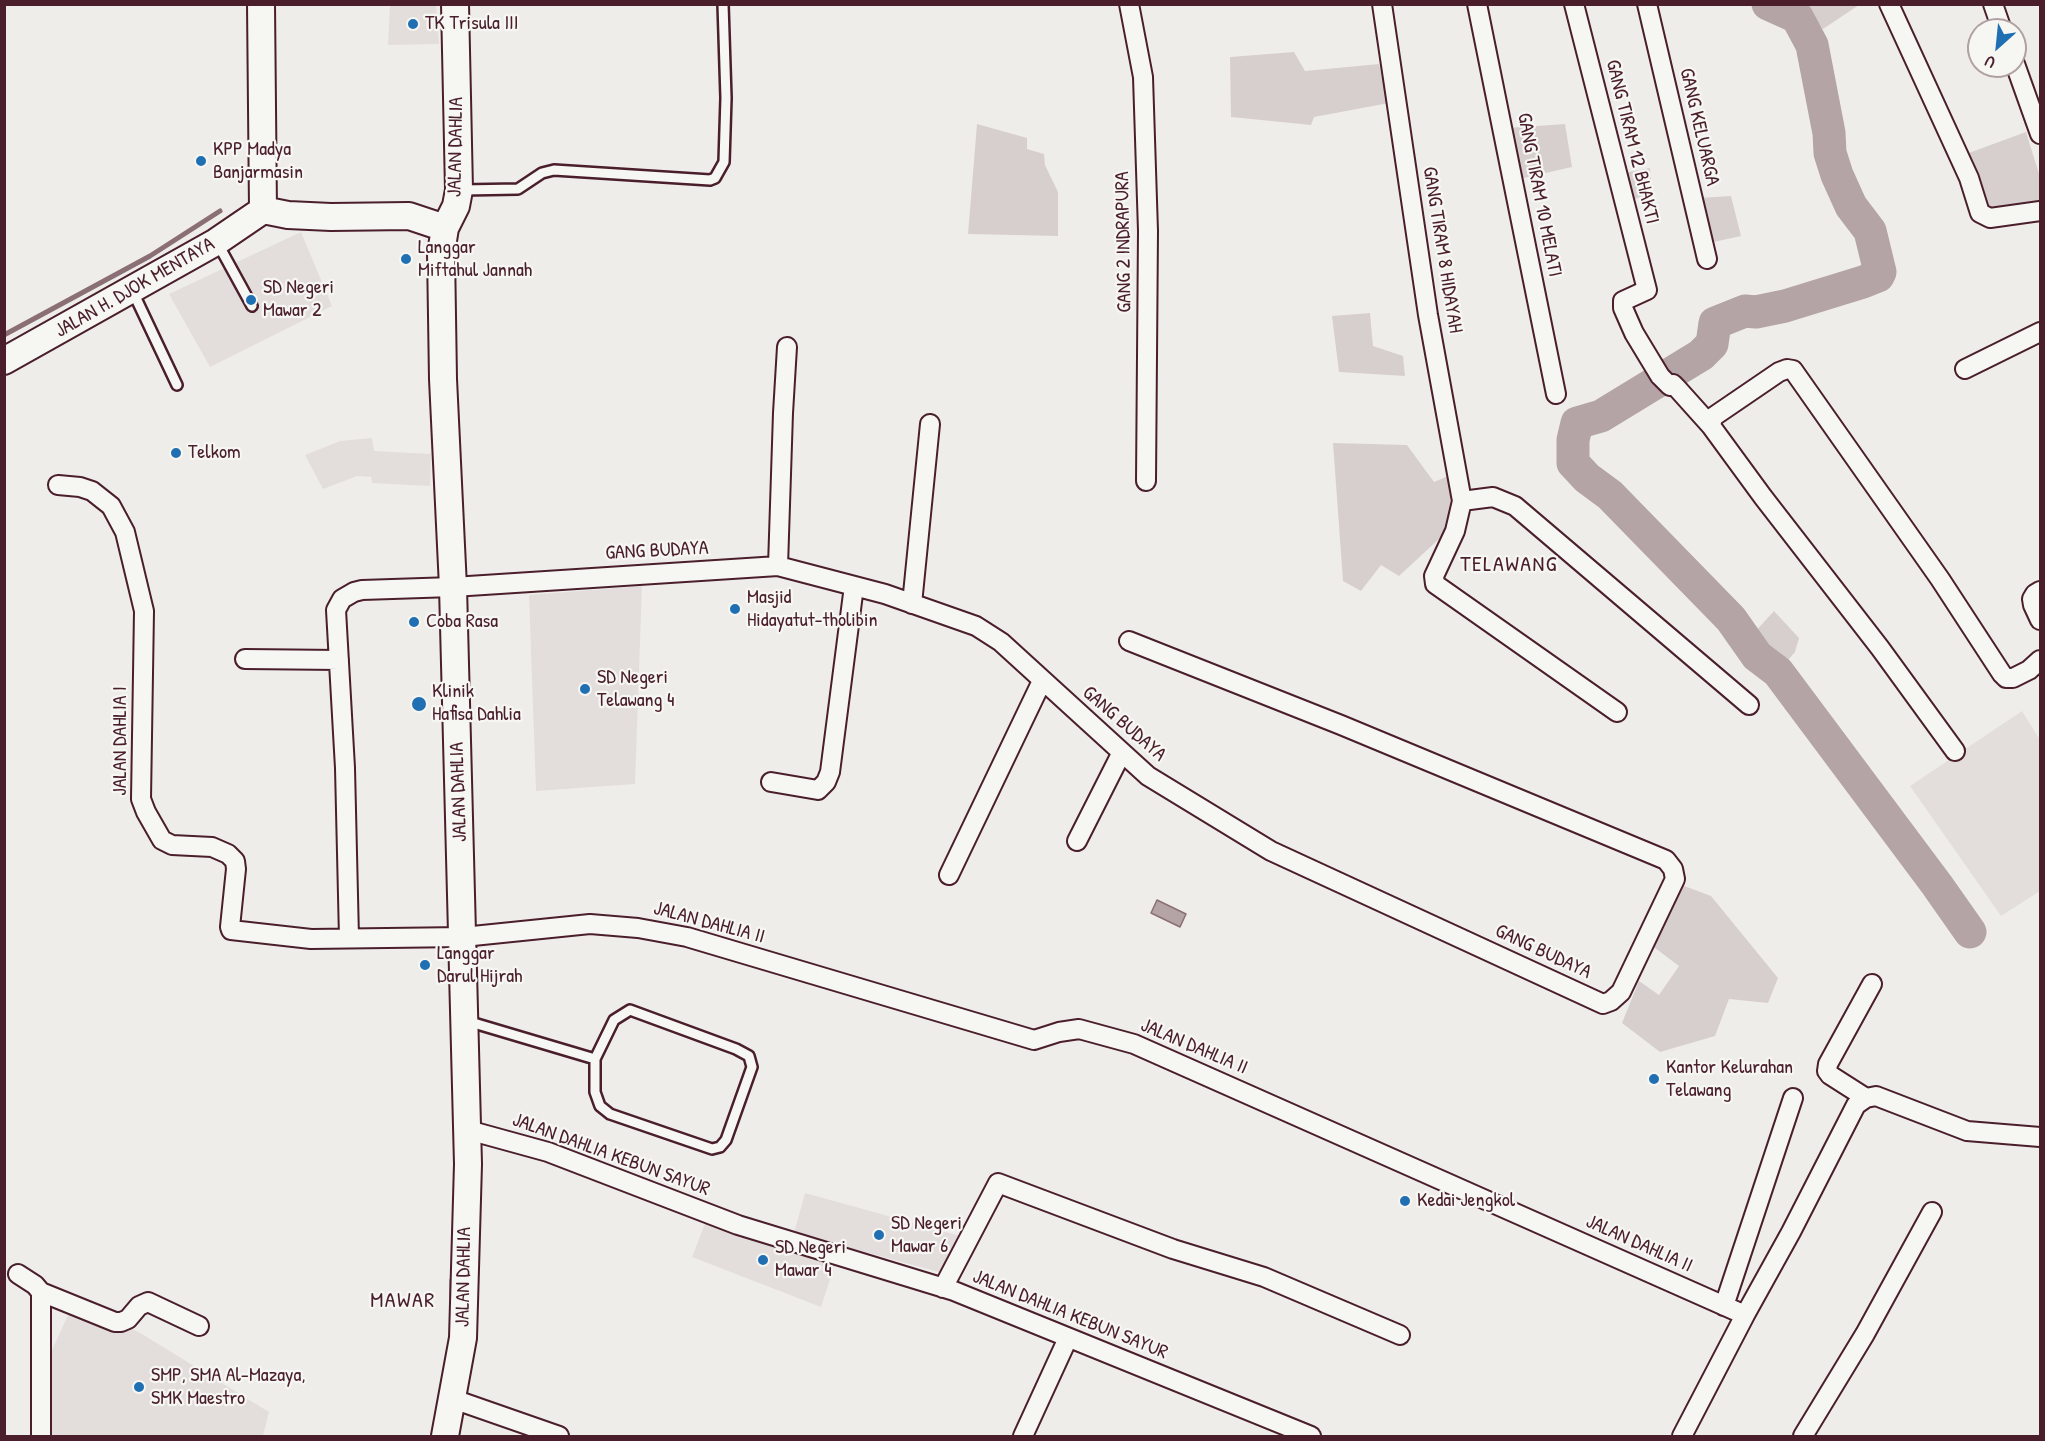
<!DOCTYPE html>
<html>
<head>
<meta charset="utf-8">
<style>
	body { margin:0 }
	#map { position:relative; width:2045px; height:1441px; overflow:hidden; background:#efedea; font-family:"Patrick Hand",sans-serif }
	canvas { display:block }
	.frame { position:absolute; inset:0; border:6px solid #4a1f2b; pointer-events:none }
	.north { position:absolute; left:1967px; top:18px; width:60px; height:60px; box-sizing:border-box; background:#f6f6f2; border:2px solid #b1a0a2; border-radius:50%; rotate:207deg; font-size:16px; font-weight:700; line-height:24px; text-align:center; color:#4a1f2b }
	.north::after { content:''; display:block; margin:auto; width:21px; height:27px; background:#1f6fb2; clip-path:polygon(50% 0,100% 100%,50% 72%,0 100%) }
</style>
</head>
<body>
<div id="map">
<canvas width="2045" height="1441"></canvas>
<div class="frame"></div>
<div class="north">U</div>
</div>
<script>
const context = document.querySelector('canvas').getContext('2d');
context.lineJoin = 'round';
function fill(path, color) { context.fillStyle = color; context.fill(path, 'evenodd'); }
const toPath = rows => new Path2D(rows.map(r => 'M' + r).join(''));
function stroke(path, color, width, dash) { context.strokeStyle = color; context.lineWidth = width; context.lineCap = dash ? 'butt' : 'round'; context.setLineDash(dash || []); context.stroke(path); }
function label(font, color, halo, rows, align = 'center') {
  context.font = font + ' "Patrick Hand",sans-serif'; context.lineWidth = 4.5; context.setLineDash([]); context.textBaseline = 'middle'; context.strokeStyle = halo; context.fillStyle = color; for (const [text, x, y, turn = 0] of rows) {
    context.save(); context.translate(x, y); context.rotate((+turn || 0) * Math.PI / 180); context.textAlign = isNaN(turn) ? turn : align; if (halo) context.strokeText(text, 0, 0); context.fillText(text, 0, 0); context.restore();
  }
}
fill(toPath([
	[390,5,436,5,439,44,388,45],
	[301,232,332,306,210,367,169,294],
	[372,438,374,451,431,454,430,486,372,483,371,477,357,476,323,489,305,455,340,441],
	[642,586,635,784,536,791,529,595],
	[2022,711,2040,740,2040,891,2001,916,1910,786],
	[805,1193,964,1237,943,1273,794,1233],
	[706,1221,835,1264,821,1307,692,1257],
	[75,1300,142,1334,269,1412,263,1436,52,1436,46,1363]
]), '#e3dedc');
fill(toPath([
	[1802,5,1859,5,1823,29],
	[1294,52,1305,71,1379,64,1389,103,1314,117,1311,125,1231,117,1230,57],
	[977,124,1027,138,1027,149,1044,154,1045,165,1058,192,1058,236,968,234],
	[1565,124,1572,167,1519,179,1507,128],
	[2026,132,2040,177,2040,206,1987,214,1966,154],
	[1650,168,1652,193,1629,201,1619,174],
	[1731,196,1741,236,1709,243,1698,198],
	[1370,313,1373,346,1403,356,1405,376,1339,372,1332,316],
	[1333,443,1407,445,1434,482,1448,476,1453,526,1399,576,1381,565,1361,591,1343,581],
	[1774,611,1799,638,1795,652,1782,667,1751,636],
	[1679,884,1711,896,1778,978,1768,1003,1729,999,1715,1036,1660,1052,1622,1023,1639,981,1659,995,1679,966,1651,945]
]), '#d7cfce');
const water = toPath([
	[1157,900,1186,914,1180,927,1151,913,1157,900]
]);
fill(water, '#b4a4a5');
stroke(water, '#8a6f74', 1.5);
stroke(toPath([
	[4,335,150,256,220,211],
	[452,1280,452,1296]
]), '#8a6f74', 5);
stroke(toPath([
	[1768,4,1797,17,1812,45,1829,133,1830,153,1837,175,1851,206,1870,231,1880,272,1878,276,1863,282,1785,306,1756,312,1745,311,1715,323,1712,344,1701,355,1601,416,1577,423,1573,440,1573,463,1587,478,1610,495,1731,619,1757,656,1778,672,1937,885,1970,932]
]), '#b4a4a5', 33);
const lane = toPath([
	[462,190,518,189,542,173,554,170,710,180,715,178,724,162,726,98,723,4],
	[218,244,252,306],
	[133,292,177,385],
	[467,1021,595,1059,595,1092,600,1106,610,1114,712,1149,720,1147,726,1140,752,1067,749,1056,736,1049,630,1010,614,1020,595,1059]
]);
const street = toPath([
	[1129,4,1143,77,1148,231,1146,481],
	[1382,4,1428,315,1462,501,1455,531,1434,576,1435,584,1617,712],
	[1477,4,1556,394],
	[1574,4,1647,290,1623,301,1623,308,1634,333,1660,376,1670,386,1673,384,1676,387,1711,426,1763,497,1880,648,1955,751],
	[1647,4,1707,259],
	[1889,4,1969,178,1980,213,1990,218,2040,211],
	[1993,4,2002,30],
	[2015,64,2040,134],
	[1965,369,2040,332],
	[1711,426,1713,417,1779,372,1787,369,1793,370,1940,579,2002,674,2006,678,2013,678,2029,670,2040,660],
	[58,485,80,487,92,491,111,506,125,532,144,611,141,799,146,812,162,840,172,845,212,847,228,854,235,861,236,869,230,927,231,930,311,939,463,937,590,924,638,928,687,937,1034,1040,1059,1032,1079,1029,1134,1044,1745,1315,1682,1436],
	[1462,501,1493,497,1515,506,1749,705],
	[778,566,783,413,787,347],
	[2040,591,2035,594,2032,599,2033,605,2040,620],
	[912,604,930,424],
	[245,659,339,660],
	[771,782,818,790,826,782,830,772,854,586],
	[1077,841,1122,752],
	[949,875,1042,681],
	[349,938,345,768,336,610,342,599,354,592,362,590,453,587,778,566,885,594,976,626,1001,642,1148,776,1271,851,1603,1004,1611,1001,1621,992,1675,879,1673,869,1666,860,1341,725,1129,641],
	[1866,1098,1830,1075,1827,1071,1828,1064,1872,984],
	[468,1130,548,1152,738,1225,954,1291,1311,1436],
	[18,1274,35,1285,41,1292,41,1436],
	[943,1288,998,1183,1173,1249,1264,1277,1400,1335],
	[41,1292,115,1322,121,1322,128,1319,139,1306,148,1302,199,1326],
	[1724,1306,1793,1098],
	[1745,1315,1791,1232,1856,1105,1866,1098,1876,1096,1967,1131,2040,1137],
	[453,1399,559,1436],
	[1023,1436,1068,1338],
	[1803,1436,1865,1334,1932,1212]
]);
const secondary = toPath([
	[261,4,263,210],
	[263,210,288,215,331,217,409,216,445,228],
	[4,361,216,242,263,210],
	[445,1436,463,1338,468,1164,453,587,443,379,441,253,445,228,456,206,459,190,455,4]
]);
stroke(lane, '#4a1f2b', 14);
stroke(street, '#4a1f2b', 22);
stroke(secondary, '#4a1f2b', 30);
stroke(lane, '#f6f6f2', 9);
stroke(street, '#f6f6f2', 18);
stroke(secondary, '#f6f6f2', 26);
for (const [x, y, r, color] of [
	[413,24,6,"#1f6fb2"],
	[201,161,6,"#1f6fb2"],
	[406,259,6,"#1f6fb2"],
	[251,300,6,"#1f6fb2"],
	[176,453,6,"#1f6fb2"],
	[735,609,6,"#1f6fb2"],
	[414,622,6,"#1f6fb2"],
	[585,689,6,"#1f6fb2"],
	[419,704,8,"#1f6fb2"],
	[425,965,6,"#1f6fb2"],
	[1654,1079,6,"#1f6fb2"],
	[1405,1201,6,"#1f6fb2"],
	[879,1235,6,"#1f6fb2"],
	[763,1260,6,"#1f6fb2"],
	[139,1387,6,"#1f6fb2"]
]) { const dot = new Path2D(); dot.arc(x, y, r, 0, 2 * Math.PI); context.fillStyle = color; context.fill(dot); stroke(dot, '#f6f6f2', 2); }
label('20px', '#4a1f2b', '#f6f6f2', [
	["TK Trisula III",425,24],
	["KPP Madya",213,150],
	["Banjarmasin",213,173],
	["Langgar",418,248],
	["Miftahul Jannah",418,271],
	["SD Negeri",263,288],
	["Mawar 2",263,311],
	["Telkom",188,453],
	["Masjid",747,598],
	["Hidayatut-tholibin",747,621],
	["Coba Rasa",426,622],
	["SD Negeri",597,678],
	["Telawang 4",597,701],
	["Klinik",432,692],
	["Hafisa Dahlia",432,715],
	["Langgar",437,954],
	["Darul Hijrah",437,977],
	["Kantor Kelurahan",1666,1068],
	["Telawang",1666,1091],
	["Kedai Jengkol",1417,1201],
	["SD Negeri",891,1224],
	["Mawar 6",891,1247],
	["SD Negeri",775,1248],
	["Mawar 4",775,1271],
	["SMP, SMA Al-Mazaya,",151,1376],
	["SMK Maestro",151,1399]
], 'left');
label('20px', '#4a1f2b', '#f6f6f2', [
	["GANG KELUARGA",1699,127,77],
	["GANG TIRAM 12 BHAKTI",1632,142,76],
	["JALAN DAHLIA",456,147,-89],
	["GANG TIRAM 10 MELATI",1539,195,79],
	["GANG 2 INDRAPURA",1124,242,-91],
	["GANG TIRAM 8 HIDAYAH",1442,250,81],
	["JALAN H. DJOK MENTAYA",135,288,-30],
	["GANG BUDAYA",657,551,-3],
	["GANG BUDAYA",1124,724,41],
	["JALAN DAHLIA I",121,741,-90],
	["JALAN DAHLIA",459,792,-92],
	["JALAN DAHLIA II",709,923,15],
	["GANG BUDAYA",1543,952,25],
	["JALAN DAHLIA II",1194,1047,23],
	["JALAN DAHLIA KEBUN SAYUR",611,1155,20],
	["JALAN DAHLIA II",1639,1244,24],
	["JALAN DAHLIA",464,1277,-89],
	["JALAN DAHLIA KEBUN SAYUR",1070,1315,22]
]);
context.letterSpacing = '1.5px';
label('22px', '#4a1f2b', '#f6f6f2', [
	["TELAWANG",1509,565],
	["MAWAR",403,1301]
]);
context.letterSpacing = '0px';
</script>
</body>
</html>
